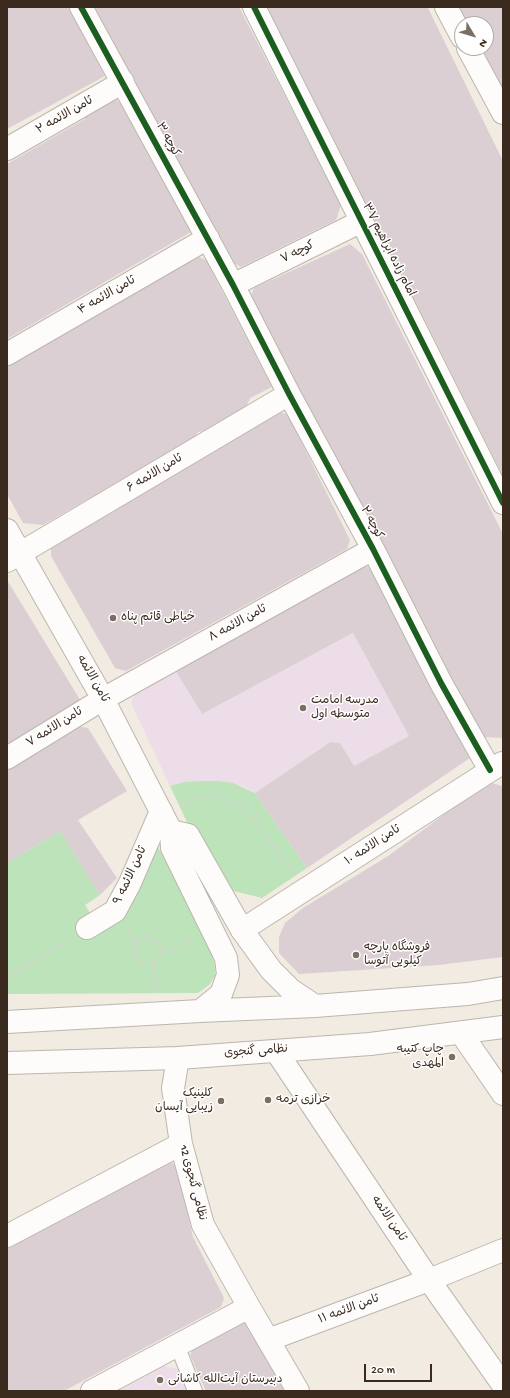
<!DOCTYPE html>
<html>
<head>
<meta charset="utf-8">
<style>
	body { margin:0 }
	#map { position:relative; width:510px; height:1398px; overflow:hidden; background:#f1ebe1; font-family:"Gochi Hand",sans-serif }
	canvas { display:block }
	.frame { position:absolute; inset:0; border:8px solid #3b2a1e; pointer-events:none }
	.north { position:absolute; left:454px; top:16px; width:40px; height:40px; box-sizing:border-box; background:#fff; border:1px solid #b1aaa5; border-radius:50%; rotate:128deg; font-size:11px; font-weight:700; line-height:16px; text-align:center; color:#3b2a1e }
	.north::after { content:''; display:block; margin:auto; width:14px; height:18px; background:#7b6e62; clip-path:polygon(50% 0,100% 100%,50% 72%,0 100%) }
	.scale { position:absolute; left:364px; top:1364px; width:68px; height:18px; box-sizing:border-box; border:2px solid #3b2a1e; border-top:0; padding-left:5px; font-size:12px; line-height:14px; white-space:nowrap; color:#3b2a1e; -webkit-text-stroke:3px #fff; paint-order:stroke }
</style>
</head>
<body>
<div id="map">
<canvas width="510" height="1398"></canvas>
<div class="frame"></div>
<div class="north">N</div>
<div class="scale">20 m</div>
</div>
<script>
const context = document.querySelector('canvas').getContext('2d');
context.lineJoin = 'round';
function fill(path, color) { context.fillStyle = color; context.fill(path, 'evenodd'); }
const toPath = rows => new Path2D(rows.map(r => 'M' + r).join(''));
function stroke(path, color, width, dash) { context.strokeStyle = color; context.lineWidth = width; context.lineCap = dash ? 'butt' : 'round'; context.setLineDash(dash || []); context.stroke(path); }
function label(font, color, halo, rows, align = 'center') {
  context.font = font + ' "Gochi Hand","Playpen Sans Arabic",sans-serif'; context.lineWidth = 3; context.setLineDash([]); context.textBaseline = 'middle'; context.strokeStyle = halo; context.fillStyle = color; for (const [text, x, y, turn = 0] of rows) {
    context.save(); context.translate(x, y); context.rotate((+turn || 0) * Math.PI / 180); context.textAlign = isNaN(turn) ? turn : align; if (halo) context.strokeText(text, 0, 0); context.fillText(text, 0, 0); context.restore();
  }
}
fill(toPath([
	[353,633,409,736,354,766,340,743,329,742,255,793,243,786,219,781,184,782,170,786,131,703,136,691,175,670,202,714],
	[164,1366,178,1369,187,1391,119,1391]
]), '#eddde8');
fill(toPath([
	[201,781,219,781,233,783,255,793,307,868,262,898,230,890,197,830,187,822,170,786,184,782],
	[60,831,100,895,85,905,94,919,111,909,152,835,211,951,215,966,215,976,209,985,198,993,7,994,7,863]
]), '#bce3ba');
fill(toPath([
	[7,7,68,7,105,76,7,129],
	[93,7,239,7,341,205,336,220,241,267,230,261],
	[267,7,427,7,429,10,503,161,503,476],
	[459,7,503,7,503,91,480,48,486,48,486,24,468,24],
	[114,98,124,106,191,232,7,339,7,164,85,119,83,115],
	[350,244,362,254,503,534,503,738,483,737,249,300,254,288],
	[194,255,206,260,272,387,250,398,246,408,212,430,198,432,194,441,176,448,43,525,23,523,7,494,7,364],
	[281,412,288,415,350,540,347,549,126,671,115,668,51,556,51,546],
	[364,566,372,568,473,756,307,868,255,793,330,742,340,743,354,766,409,736,353,633,202,714,175,670],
	[7,580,82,703,7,747],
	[76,726,88,728,127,791,78,820,117,878,100,895,60,831,7,863,7,769],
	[488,782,502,786,503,785,503,957,439,965,299,974,279,953,279,937,285,923,303,908,388,856],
	[168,1160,175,1165,179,1176,193,1237,224,1298,221,1307,64,1391,7,1391,7,1249],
	[243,1320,259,1330,289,1391,206,1391,190,1355,195,1346]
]), '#dccfd3');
const lane = toPath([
	[177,1345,195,1391]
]);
const street = toPath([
	[81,7,233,285,289,394,373,549,441,683,490,770],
	[254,7,503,503],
	[446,7,462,37],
	[468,48,503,113],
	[7,149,123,82],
	[233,285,362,221],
	[7,354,208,238],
	[7,561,289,394],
	[7,758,103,699,373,549],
	[87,928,115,911,130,883,161,811],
	[242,930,502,763],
	[461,1033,503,1094],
	[276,1051,429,1280,503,1385],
	[178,1058,173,1088,181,1144,203,1225,249,1307,298,1391],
	[7,1236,181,1144],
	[268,1340,429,1280,503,1250],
	[92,1391,249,1307]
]);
const secondary = toPath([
	[7,530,103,699,171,831,172,848,226,958,228,975,221,994,200,1011],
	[171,831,188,835,242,930,271,970,291,990,315,1006],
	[7,1022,200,1011,315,1006,468,994,503,988],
	[7,1063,178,1058,370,1044,503,1027]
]);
stroke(lane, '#bcb6ae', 16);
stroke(street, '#bcb6ae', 24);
stroke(secondary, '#bcb6ae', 24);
stroke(toPath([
	[181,804,211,795,245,807,292,871],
	[127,930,136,943],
	[147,936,158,940,161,953,154,962,143,962,135,954,136,943,147,936],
	[161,953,192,940],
	[154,962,156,991],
	[7,983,10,976,70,939]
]), '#d7d5d2', 2.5, [3, 3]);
stroke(lane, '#fdfcfa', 14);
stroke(street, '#fdfcfa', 22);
stroke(secondary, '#fdfcfa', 22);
stroke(toPath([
	[81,7,233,285,289,394,373,549,441,683,490,770],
	[254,7,503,503]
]), '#1b5e20', 6);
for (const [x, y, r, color] of [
	[113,618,4,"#7b6e62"],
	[303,708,4,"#7b6e62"],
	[356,955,4,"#7b6e62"],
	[452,1057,4,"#7b6e62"],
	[268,1100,4,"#7b6e62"],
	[221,1101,4,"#7b6e62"],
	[160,1380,4,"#7b6e62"]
]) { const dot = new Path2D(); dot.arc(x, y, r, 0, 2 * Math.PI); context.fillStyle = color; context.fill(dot); stroke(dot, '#fff', 1.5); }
label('12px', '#3b2a1e', '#fff', [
	["ثامن الائمه ۲",65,116,-30],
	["کوچه ۳",167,140,61],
	["امام زاده ابراهیم ۳۷",388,250,63],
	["کوچه ۷",298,253,-26],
	["ثامن الائمه ۴",107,296,-30],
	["ثامن الائمه ۶",155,474,-31],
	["کوچه ۲",371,523,62],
	["ثامن الائمه ۸",238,624,-29],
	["ثامن الائمه",92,679,60],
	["ثامن الائمه ۷",55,728,-32],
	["ثامن الائمه ۱۰",373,846,-33],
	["ثامن الائمه ۹",131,876,-65],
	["نظامی گنجوی",256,1052,-4],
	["نظامی گنجوی 12",192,1183,75],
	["ثامن الائمه",388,1219,56],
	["ثامن الائمه ۱۱",349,1310,-20]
]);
label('12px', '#3b2a1e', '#fff', [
	["خیاطی قائم پناه",121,618],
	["مدرسه امامت",311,701],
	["متوسطه اول",311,715],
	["فروشگاه پارچه",364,948],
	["کیلویی آتوسا",364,962],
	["چاپ‌ کتیبه",444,1050,"right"],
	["المهدی",444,1064,"right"],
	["کلینیک",213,1094,"right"],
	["زیبایی آیسان",213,1108,"right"],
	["خرازی ترمه",276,1100],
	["دبیرستان آیت‌الله کاشانی",168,1380]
], 'left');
</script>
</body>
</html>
